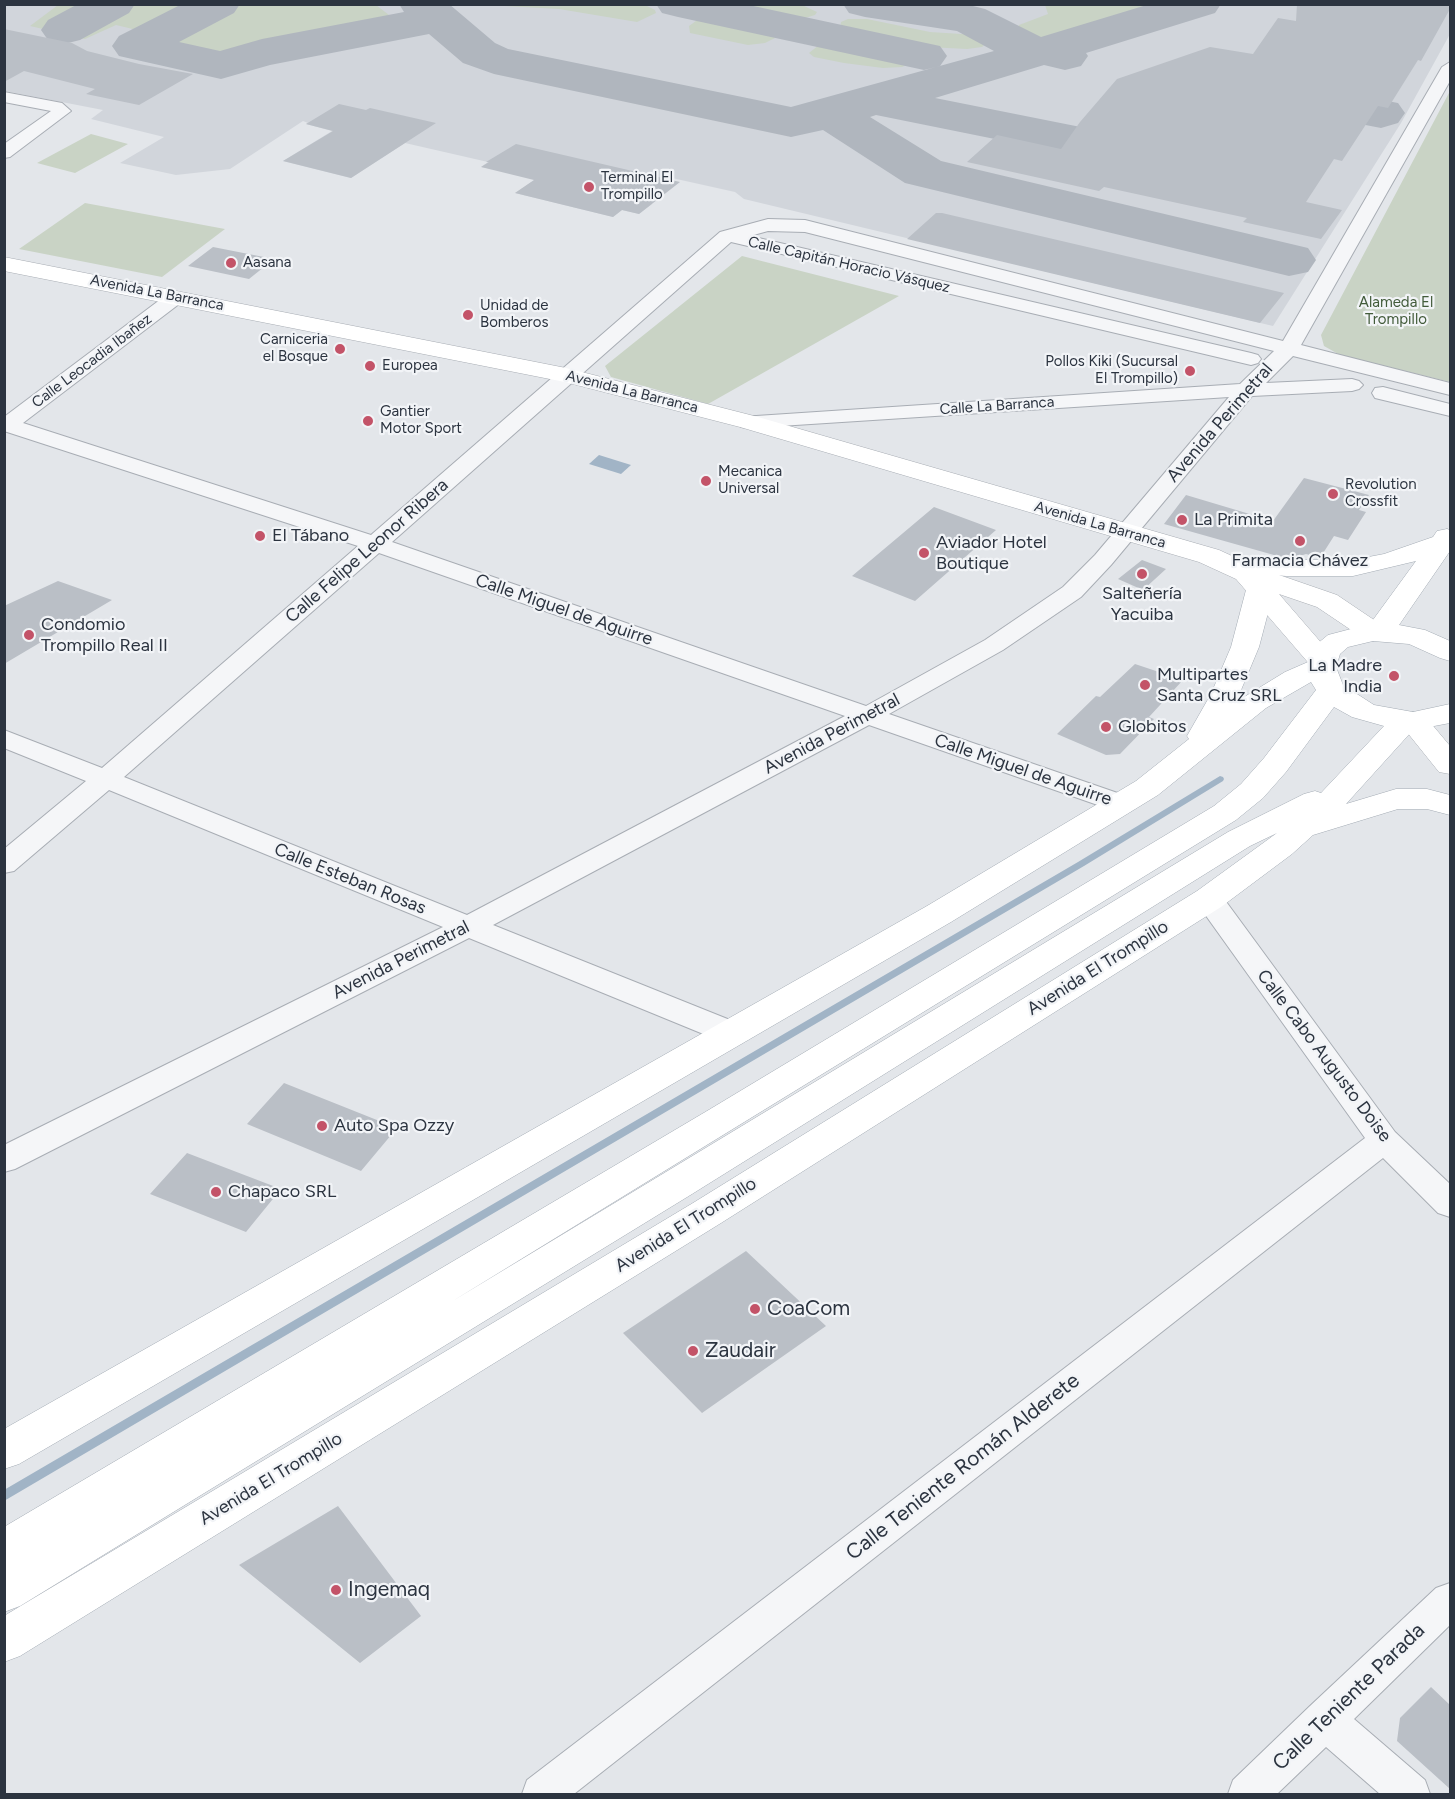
<!DOCTYPE html>
<html>
<head>
<meta charset="utf-8">
<style>
	body { margin:0 }
	#map { position:relative; width:1455px; height:1799px; overflow:hidden; background:#e3e6ea; font-family:Figtree,sans-serif }
	canvas { display:block }
	.frame { position:absolute; inset:0; border:6px solid #2c3440; pointer-events:none }
</style>
</head>
<body>
<div id="map">
<canvas width="1455" height="1799"></canvas>
<div class="frame"></div>
</div>
<script>
const context = document.querySelector('canvas').getContext('2d');
context.lineJoin = 'round';
function fill(path, color) { context.fillStyle = color; context.fill(path, 'evenodd'); }
const toPath = rows => new Path2D(rows.map(r => 'M' + r).join(''));
function stroke(path, color, width, dash) { context.strokeStyle = color; context.lineWidth = width; context.lineCap = dash ? 'butt' : 'round'; context.setLineDash(dash || []); context.stroke(path); }
function label(font, color, halo, rows, align = 'center') {
  context.font = font + ' Figtree,sans-serif'; context.lineWidth = 4.5; context.setLineDash([]); context.textBaseline = 'middle'; context.strokeStyle = halo; context.fillStyle = color; for (const [text, x, y, turn = 0] of rows) {
    context.save(); context.translate(x, y); context.rotate((+turn || 0) * Math.PI / 180); context.textAlign = isNaN(turn) ? turn : align; if (halo) context.strokeText(text, 0, 0); context.fillText(text, 0, 0); context.restore();
  }
}
fill(toPath([
	[5,5,1450,5,1450,34,1401,123,1273,326,744,199,735,192,672,178,662,180,636,200,652,204,639,214,622,210,613,217,515,193,539,177,481,167,488,162,405,143,351,178,283,161,332,131,306,124,308,123,303,121,230,169,176,175,120,163,164,137,91,119,103,110,5,91]
]), '#d1d5db');
fill(toPath([
	[58,5,58,4,99,5,43,29,30,26],
	[128,5,128,4,208,5,155,29,141,31,116,25,85,39,70,36,71,32],
	[233,5,376,5,389,15,375,22,253,43,207,58,150,45],
	[486,5,638,5,647,6,655,10,656,13,637,22,559,9],
	[735,5,802,5,817,12,815,15,805,18,790,19,737,7],
	[1045,5,1045,4,1148,5,1042,39,1031,38,1017,32,1019,25,1048,14],
	[848,19,867,19,930,32,977,35,987,42,982,47,967,49,928,47,896,42,840,30,841,22],
	[710,20,751,26,767,30,775,38,765,43,748,45,690,33,689,26,696,21],
	[829,44,863,48,909,64,902,67,883,68,844,63,814,57,809,53,819,45],
	[1450,91,1450,382,1340,355,1324,346,1321,335],
	[91,134,128,144,75,173,37,163],
	[85,203,225,229,162,277,19,249],
	[742,256,899,296,708,404,611,377,605,366]
]), '#c9d3c5');
fill(toPath([
	[599,455,631,465,621,474,589,464]
]), '#a1b4c6');
fill(toPath([
	[1220,776,1223,777,1224,779,1223,781,1084,866,4,1501,4,1490,1078,862,1220,776]
]), '#a1b4c6');
fill(toPath([
	[78,4,135,4,129,13,80,40,64,44,48,40,41,30,48,20,78,4],
	[182,4,240,4,234,13,179,42,220,51,262,39,404,12,399,4,449,4,495,43,508,49,791,107,994,51,957,31,865,17,849,13,843,4,969,5,985,9,1041,37,1150,4,1221,4,1215,13,1086,53,1088,56,1081,66,1065,70,1044,65,935,98,1196,150,1203,161,1196,172,1178,176,876,115,870,117,941,161,1308,248,1316,260,1308,272,1289,276,905,183,823,130,791,137,494,74,463,63,429,34,270,65,221,79,119,56,112,46,119,36,182,4],
	[656,4,744,4,940,46,947,56,940,66,924,70,678,17,662,13,656,4],
	[1264,78,1398,103,1405,113,1398,123,1381,128,1247,102,1240,92,1247,82,1264,78]
]), '#b0b6be');
fill(toPath([
	[1297,4,1450,4,1450,9,1421,61,1418,60,1388,108,1378,106,1342,161,1334,159,1306,202,1342,210,1321,239,1243,222,1247,218,1182,204,1104,187,1099,191,967,162,997,135,1061,149,1080,122,1117,79,1210,47,1253,54,1278,18,1296,21],
	[4,29,72,43,87,51,139,64,193,74,139,105,86,94,95,89,24,71,4,82],
	[339,104,366,110,370,108,436,123,351,178,283,161,333,131,306,124],
	[516,144,680,182,639,214,622,210,613,217,515,193,534,180,481,167,489,162,486,162],
	[936,213,942,213,1284,293,1260,323,907,239],
	[213,247,274,259,249,279,188,266],
	[1304,478,1369,495,1359,510,1366,512,1348,540,1334,536,1320,558,1306,554,1294,558,1281,557,1164,524,1186,495,1273,521],
	[934,507,996,530,915,601,852,576],
	[1142,560,1166,569,1143,590,1118,579],
	[58,581,112,600,4,664,4,606],
	[1135,664,1183,680,1149,717,1154,719,1120,754,1106,755,1057,734,1096,696,1100,697],
	[284,1083,397,1128,361,1171,247,1124],
	[187,1153,281,1189,246,1232,150,1194],
	[746,1251,826,1326,702,1413,623,1333],
	[338,1506,421,1616,360,1663,239,1565],
	[1431,1687,1450,1705,1450,1789,1397,1741,1400,1718]
]), '#babfc6');
const street = toPath([
	[1450,62,1450,81,1301,345,1450,383,1450,395,1293,356,1266,383,1352,379,1359,381,1363,385,1359,389,1352,391,1252,396,1111,565,1081,597,1003,650,889,714,1132,798,1136,804,1132,810,1122,813,1112,810,869,725,493,925,740,1024,744,1032,740,1040,729,1043,718,1040,469,938,15,1169,4,1172,4,1145,443,927,109,790,14,871,4,873,4,849,86,781,4,748,4,730,102,768,358,546,4,431,4,417,169,293,183,293,186,297,183,301,23,423,371,535,720,232,768,219,805,220,1283,341,1442,67,1450,62],
	[768,231,805,232,1274,351,1240,384,741,417,738,422,741,427,749,428,1229,397,1095,555,1063,587,985,640,866,706,392,542,731,242,1251,365,1258,363,1261,359,1258,355,1251,353,750,236,768,231],
	[379,553,845,716,467,915,124,777,379,553],
	[4,92,62,103,71,111,10,157,4,158,4,144,51,111,4,102,4,92],
	[1383,387,1450,404,1450,416,1375,398,1372,393,1375,388,1383,387],
	[1209,889,1219,892,1395,1132,1450,1184,1450,1217,1438,1213,1383,1158,574,1794,522,1794,527,1780,1365,1138,1199,906,1195,899,1199,892,1209,889],
	[1450,1583,1450,1625,1354,1719,1425,1780,1430,1794,1380,1794,1326,1747,1277,1794,1228,1794,1233,1780,1310,1706,1436,1588,1450,1583]
]);
const secondary = toPath([
	[4,257,566,368,758,417,1219,550,1256,567,1337,595,1383,626,1387,632,1383,638,1373,641,1363,638,1317,607,1279,594,1337,661,1332,667,1322,670,1312,667,1236,579,1199,562,740,427,565,382,4,271,4,257],
	[1413,712,1424,715,1450,746,1450,774,1439,772,1398,721,1402,715,1413,712]
]);
const primary = toPath([
	[1447,529,1450,530,1450,551,1399,625,1425,630,1450,641,1450,661,1440,658,1409,644,1373,641,1348,647,1340,654,1336,667,1343,685,1374,705,1413,712,1450,704,1450,723,1413,730,1346,804,1396,789,1427,789,1450,795,1450,815,1427,809,1398,809,1313,835,1292,854,1221,907,721,1223,20,1656,4,1662,4,1616,693,1203,1197,891,1277,833,1250,846,692,1194,20,1606,4,1612,4,1527,707,1111,1214,806,1241,784,1264,758,1316,690,1311,682,1266,708,1158,795,951,922,19,1464,4,1469,4,1429,927,906,1136,781,1189,739,1187,736,1211,694,1231,647,1246,590,1250,584,1260,582,1270,584,1274,590,1259,647,1236,702,1285,672,1308,662,1317,644,1328,635,1370,624,1416,561,1353,576,1286,576,1220,570,1216,564,1220,558,1230,556,1286,560,1353,560,1384,554,1433,537,1437,531,1447,529],
	[1334,707,1352,717,1384,726,1321,793,1315,791,1304,794,1228,832,451,1302,1236,820,1263,798,1286,772,1334,707]
]);
stroke(street, '#a8adb4', 2);
stroke(secondary, '#a8adb4', 1);
stroke(primary, '#a3abb4', 1);
fill(street, '#f5f6f8');
fill(secondary, '#fff');
fill(primary, '#fff');
for (const [x, y, r, color] of [
	[589,187,6,"#c35368"],
	[231,263,6,"#c35368"],
	[468,315,6,"#c35368"],
	[340,349,6,"#c35368"],
	[370,366,6,"#c35368"],
	[1190,371,6,"#c35368"],
	[368,421,6,"#c35368"],
	[706,481,6,"#c35368"],
	[1333,494,6,"#c35368"],
	[1182,520,6,"#c35368"],
	[260,536,6,"#c35368"],
	[1300,541,6,"#c35368"],
	[924,553,6,"#c35368"],
	[1142,574,6,"#c35368"],
	[29,635,6,"#c35368"],
	[1394,676,6,"#c35368"],
	[1145,685,6,"#c35368"],
	[1106,727,6,"#c35368"],
	[322,1126,6,"#c35368"],
	[216,1192,6,"#c35368"],
	[755,1309,6,"#c35368"],
	[693,1351,6,"#c35368"],
	[336,1590,6,"#c35368"]
]) { const dot = new Path2D(); dot.arc(x, y, r, 0, 2 * Math.PI); context.fillStyle = color; context.fill(dot); stroke(dot, '#f2f4f7', 2); }
label('15px', '#2c3440', '#f2f4f7', [
	["Terminal El",601,178],
	["Trompillo",601,195],
	["Aasana",243,263],
	["Unidad de",480,306],
	["Bomberos",480,323],
	["Carniceria",328,340,"right"],
	["el Bosque",328,357,"right"],
	["Pollos Kiki (Sucursal",1178,362,"right"],
	["El Trompillo)",1178,379,"right"],
	["Europea",382,366],
	["Gantier",380,412],
	["Motor Sport",380,429],
	["Mecanica",718,472],
	["Universal",718,489],
	["Revolution",1345,485],
	["Crossfit",1345,502]
], 'left');
label('15px', '#2c3440', '#f2f4f7', [
	["Calle Capitán Horacio Vásquez",849,265,13],
	["Avenida La Barranca",157,293,11],
	["Calle Leocadia Ibañez",92,361,-37],
	["Avenida La Barranca",632,392,14],
	["Calle La Barranca",997,406,-4],
	["Avenida La Barranca",1100,525,16]
]);
label('15px', '#425b3a', '#f2f4f7', [
	["Alameda El",1396,303],
	["Trompillo",1396,320]
]);
label('18px', '#2c3440', '#f2f4f7', [
	["Avenida Perimetral",1220,423,-49],
	["Calle Felipe Leonor Ribera",367,551,-41],
	["Calle Miguel de Aguirre",564,610,19],
	["Avenida Perimetral",832,734,-28],
	["Calle Miguel de Aguirre",1023,770,19],
	["Calle Esteban Rosas",350,879,22],
	["Avenida Perimetral",401,960,-27],
	["Avenida El Trompillo",1098,968,-32],
	["Calle Cabo Augusto Doise",1324,1056,53],
	["Avenida El Trompillo",686,1225,-32],
	["Avenida El Trompillo",271,1479,-31]
]);
label('18px', '#2c3440', '#f2f4f7', [
	["La Primita",1194,520],
	["El Tábano",272,536],
	["Aviador Hotel",936,543],
	["Boutique",936,564],
	["Farmacia Chávez",1300,561,"center"],
	["Salteñería",1142,594,"center"],
	["Yacuiba",1142,615,"center"],
	["Condomio",41,625],
	["Trompillo Real II",41,646],
	["La Madre",1382,666,"right"],
	["India",1382,687,"right"],
	["Multipartes",1157,675],
	["Santa Cruz SRL",1157,696],
	["Globitos",1118,727],
	["Auto Spa Ozzy",334,1126],
	["Chapaco SRL",228,1192]
], 'left');
label('21px', '#2c3440', '#f2f4f7', [
	["CoaCom",767,1309],
	["Zaudair",705,1351],
	["Ingemaq",348,1590]
], 'left');
label('21px', '#2c3440', '#f2f4f7', [
	["Calle Teniente Román Alderete",963,1467,-38],
	["Calle Teniente Parada",1349,1697,-44]
]);
</script>
</body>
</html>
